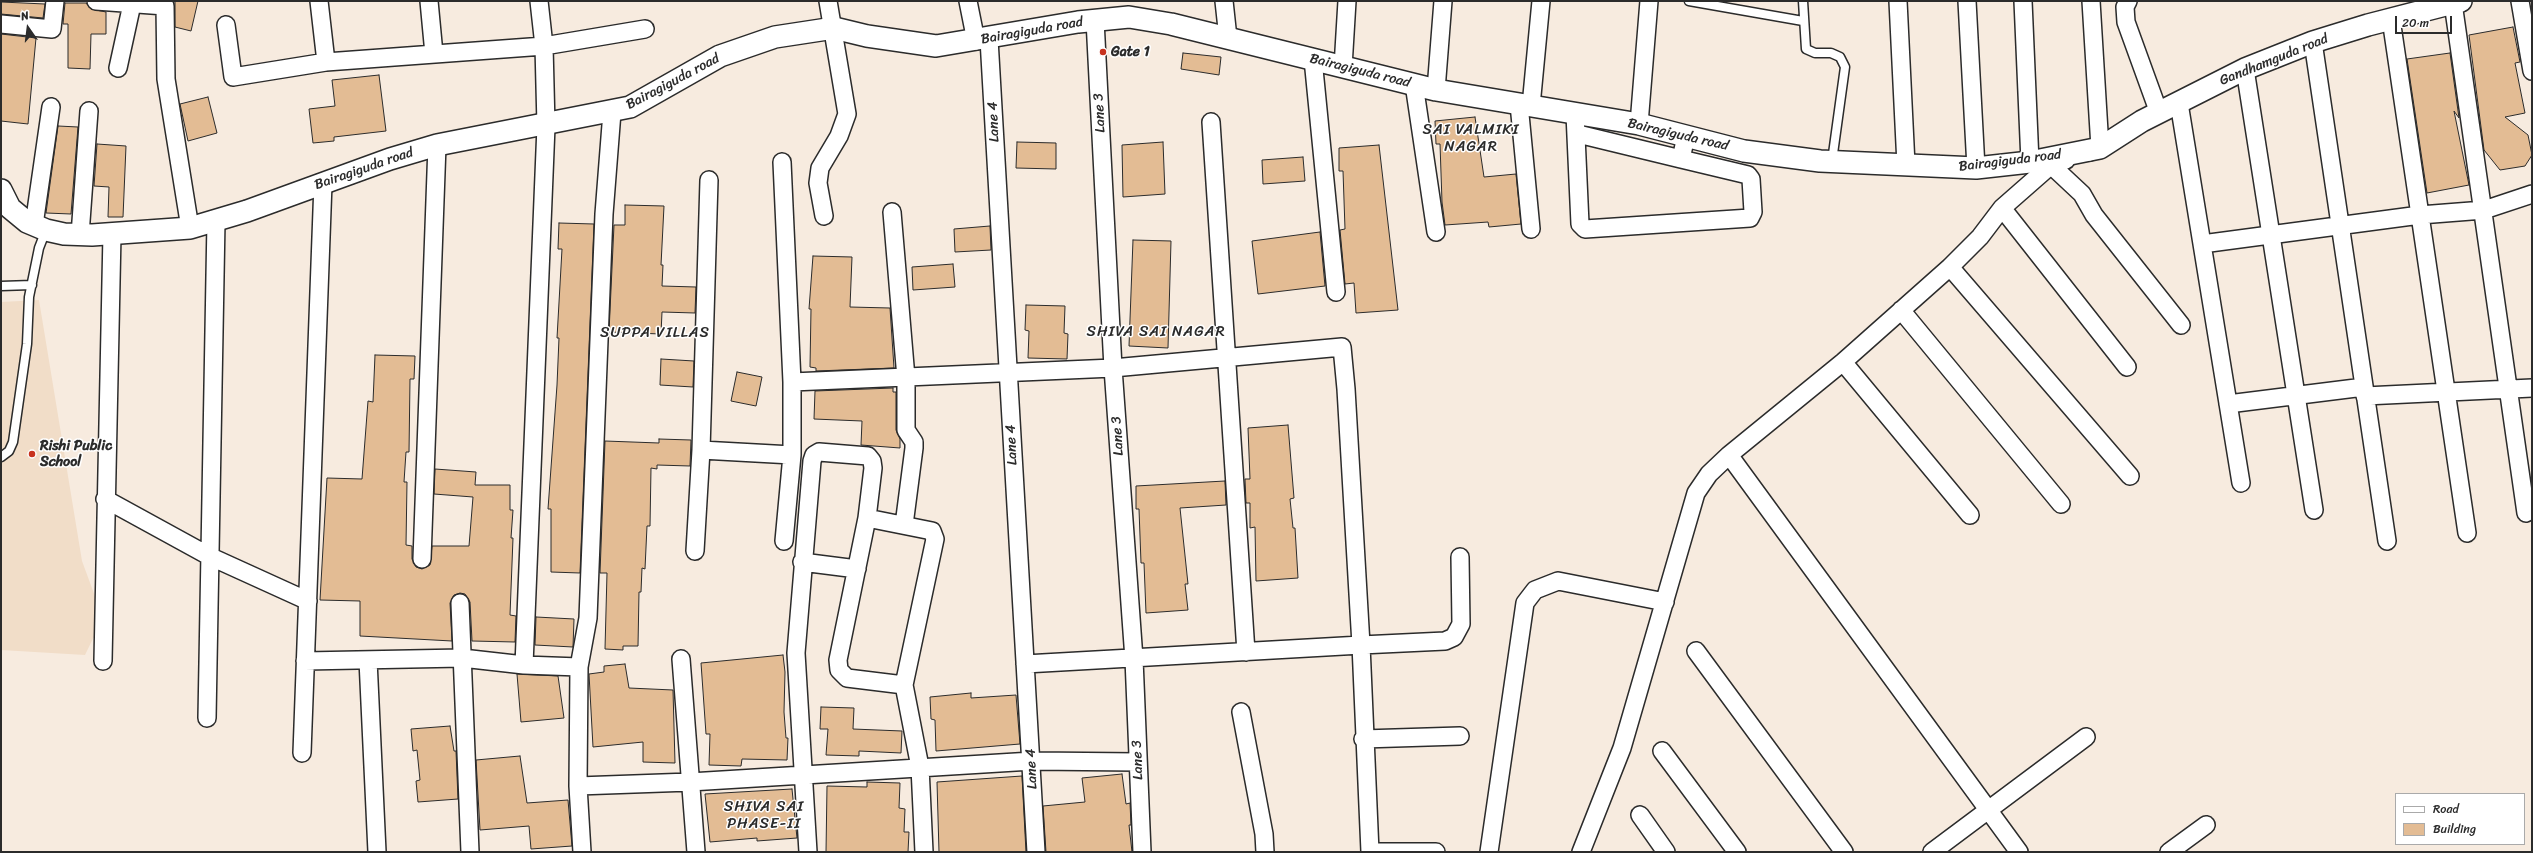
<!DOCTYPE html>
<html>
<head>
<meta charset="utf-8">
<style>
	body { margin:0 }
	#map { position:relative; width:2533px; height:853px; overflow:hidden; background:#f7ebdf; font-family:Sriracha,sans-serif }
	canvas { display:block }
	.frame { position:absolute; inset:0; border:2px solid #2b2b2b; pointer-events:none }
	.legend { position:absolute; left:2395px; top:793px; width:130px; height:52px; box-sizing:border-box; background:#fff; border:1px solid #aaa; margin:0; padding:5px 7px; list-style:none; font-size:12px; color:#2b2b2b }
	.legend li { display:flex; align-items:center; gap:8px; height:20px }
	.legend b { width:20px; border:1px solid #aaa }
	.north { position:absolute; left:8px; top:8px; width:40px; height:40px; -webkit-text-stroke:3px #fff; paint-order:stroke; rotate:346deg; font-size:11px; font-weight:700; line-height:16px; text-align:center; color:#2b2b2b }
	.north::after { content:''; display:block; margin:auto; width:14px; height:18px; background:#2b2b2b; clip-path:polygon(50% 0,100% 100%,50% 72%,0 100%) }
	.scale { position:absolute; left:2395px; top:16px; width:57px; height:18px; box-sizing:border-box; border:2px solid #2b2b2b; border-top:0; padding-left:5px; font-size:12px; line-height:14px; white-space:nowrap; color:#2b2b2b; -webkit-text-stroke:3px #fff; paint-order:stroke }
</style>
</head>
<body>
<div id="map">
<canvas width="2533" height="853"></canvas>
<div class="frame"></div>
<ul class="legend">
<li><b style="height:5px;background:#fff"></b>Road</li>
<li><b style="height:11px;background:#e3bc94"></b>Building</li>
</ul>
<div class="north">N</div>
<div class="scale">20 m</div>
</div>
<script>
const context = document.querySelector('canvas').getContext('2d');
context.lineJoin = 'round';
function fill(path, color) { context.fillStyle = color; context.fill(path, 'evenodd'); }
const toPath = rows => new Path2D(rows.map(r => 'M' + r).join(''));
function stroke(path, color, width, dash) { context.strokeStyle = color; context.lineWidth = width; context.lineCap = dash ? 'butt' : 'round'; context.setLineDash(dash || []); context.stroke(path); }
function label(font, color, halo, rows, align = 'center') {
  context.font = font + ' Sriracha,sans-serif'; context.lineWidth = 3; context.setLineDash([]); context.textBaseline = 'middle'; context.strokeStyle = halo; context.fillStyle = color; for (const [text, x, y, turn = 0] of rows) {
    context.save(); context.translate(x, y); context.rotate((+turn || 0) * Math.PI / 180); context.textAlign = isNaN(turn) ? turn : align; if (halo) context.strokeText(text, 0, 0); context.fillText(text, 0, 0); context.restore();
  }
}
fill(toPath([
	[39,300,82,561,103,618,85,655,1,650,1,302]
]), '#f1ddc8');
const building = toPath([
	[175,1,198,1,191,31,175,27,175,1],
	[1,2,45,4,43,18,1,14,1,2],
	[65,3,86,3,91,9,106,12,106,34,91,34,90,69,68,68,68,24,63,24,65,3],
	[2513,27,2520,62,2515,63,2525,113,2505,117,2528,135,2532,155,2525,166,2500,170,2484,150,2469,35,2513,27],
	[1,34,36,38,28,124,1,121,1,34],
	[1183,53,1221,57,1219,75,1181,69,1183,53],
	[2450,53,2459,118,2454,111,2469,185,2427,193,2407,59,2450,53],
	[379,75,386,131,334,137,334,141,313,143,309,109,335,106,332,80,379,75],
	[208,97,217,133,188,141,180,104,208,97],
	[1475,117,1484,177,1516,174,1521,224,1489,227,1488,222,1445,225,1442,202,1440,144,1436,144,1435,121,1475,117],
	[58,126,78,127,71,214,46,213,58,126],
	[1017,142,1056,143,1056,169,1016,168,1017,142],
	[1163,142,1165,194,1123,197,1122,145,1163,142],
	[97,144,126,146,123,217,108,217,109,187,94,186,97,144],
	[1379,145,1398,310,1356,313,1354,283,1345,284,1340,230,1345,229,1343,171,1339,171,1339,148,1379,145],
	[1303,157,1305,181,1263,184,1262,160,1303,157],
	[625,205,664,206,661,265,663,265,662,286,696,287,695,313,662,312,661,334,609,332,614,225,625,225,625,205],
	[559,223,594,224,580,573,551,572,551,509,548,509,557,385,559,338,557,338,562,249,558,249,559,223],
	[990,226,991,250,955,252,954,229,990,226],
	[1320,232,1325,286,1258,294,1252,241,1320,232],
	[1133,240,1171,241,1168,348,1129,346,1133,240],
	[813,256,852,257,850,307,890,308,894,368,816,371,816,368,810,367,811,309,809,309,813,256],
	[953,264,955,287,913,290,912,267,953,264],
	[1026,305,1065,306,1064,333,1068,334,1067,359,1028,358,1029,331,1025,330,1026,305],
	[375,355,415,356,414,379,410,379,409,452,406,452,404,482,407,482,406,545,412,546,412,559,416,567,422,569,430,565,432,546,469,546,473,497,434,494,435,469,476,472,475,485,510,485,510,510,513,510,511,538,513,538,510,615,516,616,515,642,472,641,470,602,465,594,460,593,454,595,450,603,452,641,360,636,360,601,320,600,327,478,362,479,368,401,373,402,375,355],
	[661,359,694,361,693,387,660,385,661,359],
	[737,372,762,377,756,406,731,401,737,372],
	[893,388,893,392,896,392,896,430,900,439,900,448,861,445,862,421,814,419,815,391,893,388],
	[1288,425,1294,498,1290,499,1293,528,1295,528,1298,578,1256,581,1255,527,1250,528,1250,503,1246,503,1245,479,1250,479,1248,428,1288,425],
	[659,439,691,440,690,466,657,465,657,469,651,468,650,526,647,526,645,569,642,568,641,592,639,592,638,646,623,646,623,650,605,649,607,573,600,573,605,441,659,443,659,439],
	[1225,481,1226,505,1180,508,1188,584,1185,584,1188,610,1146,613,1144,563,1141,563,1139,509,1136,509,1136,486,1225,481],
	[536,617,574,619,573,647,535,645,536,617],
	[783,655,785,672,784,712,786,738,788,738,787,760,742,759,741,766,709,765,710,734,706,734,701,663,783,655],
	[625,664,629,688,673,690,675,763,643,762,643,742,593,747,589,674,604,672,604,666,625,664],
	[517,674,558,676,564,718,521,722,517,674],
	[971,693,971,698,1016,695,1020,744,936,751,935,720,931,719,930,697,971,693],
	[821,707,854,708,853,729,902,731,901,753,859,751,859,756,826,755,828,729,820,729,821,707],
	[450,726,454,751,456,751,458,799,418,802,416,781,420,780,417,750,413,751,411,729,450,726],
	[520,756,527,803,568,800,572,846,531,849,529,826,480,830,476,760,520,756],
	[1122,774,1126,804,1130,803,1131,825,1129,825,1132,852,1046,852,1043,806,1085,802,1082,778,1122,774],
	[1022,776,1026,852,939,852,937,782,1022,776],
	[867,782,900,783,899,808,905,809,904,832,909,832,908,852,826,852,827,786,867,787,867,782],
	[792,789,797,838,757,841,757,838,710,842,705,794,792,789]
]);
fill(building, '#e3bc94');
stroke(building, '#2b2b2b', 1);
const service = toPath([
	[1689,1,1803,21],
	[1803,1,1806,49,1815,53,1831,53,1840,57,1845,67,1832,161],
	[1,286,32,285],
	[1,457,9,451,13,442,27,344,29,297,39,248,46,230]
]);
const minor = toPath([
	[96,1,165,6,166,79,190,228],
	[319,1,326,62],
	[429,1,434,54],
	[539,1,544,46,546,126,524,665,579,667,588,618,604,214,612,112],
	[968,1,976,41],
	[1224,1,1228,38],
	[1898,1,1906,165],
	[1967,1,1976,168],
	[2023,1,2030,162],
	[2128,1,2125,7,2126,22,2159,113],
	[2520,1,2532,71],
	[2453,3,2526,513],
	[2391,19,2467,533],
	[1095,20,1113,368,1134,659,1142,852],
	[1,24,52,29,55,1],
	[226,25,233,77,326,62,544,46,645,29],
	[989,39,1036,852],
	[2313,42,2387,541],
	[1313,59,1336,292],
	[1343,67,1347,1],
	[118,68,132,4],
	[2245,69,2314,510],
	[1414,84,1436,232],
	[1436,90,1443,1],
	[2179,103,2241,483],
	[1519,104,1531,229],
	[1531,106,1541,1],
	[1575,114,1580,224,1585,229,1750,218,1753,212,1751,179,1748,175,1681,159,1686,136],
	[1211,122,1246,652],
	[1639,124,1649,1],
	[1578,134,1681,159],
	[2089,152,2100,148,2091,1],
	[782,162,792,382,792,455,784,541],
	[2051,165,2082,194,2094,215,2181,325],
	[709,180,701,450,792,455],
	[2002,208,2127,367],
	[892,212,906,378,906,430,914,442,914,448,904,525],
	[824,216,818,183,820,168,839,136,847,114,828,1],
	[34,225,51,107],
	[80,235,89,111],
	[2202,244,2420,215,2484,210,2532,194],
	[1950,267,2130,476],
	[1901,310,2061,504],
	[1843,362,1970,515],
	[792,382,1113,368,1342,347,1346,389,1361,645,1025,664],
	[2365,396,2532,388],
	[2228,404,2364,387],
	[1729,455,2019,852],
	[105,499,209,556,308,601],
	[867,518,932,531,935,539,904,685,920,767,924,852],
	[695,551,701,450],
	[422,559,437,145],
	[802,562,857,569],
	[460,603,470,852],
	[1696,651,1844,852],
	[681,659,696,852],
	[368,660,377,852],
	[103,661,112,234],
	[305,661,462,658,524,665],
	[579,667,578,786,582,852],
	[1241,712,1264,834,1265,852],
	[207,718,216,221],
	[1363,739,1460,736],
	[1662,751,1737,852],
	[302,753,323,183],
	[578,786,690,782,1032,761,1138,762],
	[1640,815,1666,852],
	[808,852,796,653,812,461,814,455,819,452,868,456,872,461,873,468,867,518,838,660,839,670,847,678,904,685],
	[1436,852,1370,852,1361,645,1445,641,1454,637,1461,624,1460,557],
	[1489,852,1525,603,1535,590,1558,581,1665,602],
	[1581,852,1622,748,1696,493,1709,474,1729,455,1843,362,1950,267,1980,237,2002,208,2051,165,2066,160],
	[1932,852,2086,737],
	[2169,852,2206,825]
]);
const tertiary = toPath([
	[1,190,10,208,27,222,46,230,64,234,92,235,190,228,247,211,390,159,437,145,630,107,720,56,775,37,834,28,867,36,936,46,1078,22,1129,17,1171,24,1436,90,1639,124,1744,151,1820,161,1976,168,2030,162,2100,148,2142,121,2245,69,2313,42,2368,25,2461,1]
]);
stroke(service, '#2b2b2b', 11);
stroke(minor, '#2b2b2b', 20);
stroke(tertiary, '#2b2b2b', 24);
stroke(service, '#fff', 8);
stroke(minor, '#fff', 17);
stroke(tertiary, '#fff', 21);
for (const [x, y, r, color] of [
	[1103,52,4,"#c8321e"],
	[32,454,4,"#c8321e"]
]) { const dot = new Path2D(); dot.arc(x, y, r, 0, 2 * Math.PI); context.fillStyle = color; context.fill(dot); stroke(dot, '#fff', 1.5); }
label('14px', '#2b2b2b', '#fff', [
	["Bairagiguda road",1032,31,-10],
	["Gandhamguda road",2274,60,-22],
	["Bairagiguda road",1360,71,14],
	["Bairagiguda road",673,82,-28],
	["Lane 3",1100,113,-93],
	["Lane 4",994,122,-93],
	["Bairagiguda road",1678,135,13],
	["Bairagiguda road",2010,161,-7],
	["Bairagiguda road",364,169,-19],
	["Lane 3",1118,436,-94],
	["Lane 4",1012,445,-93],
	["Lane 3",1138,760,-92],
	["Lane 4",1032,769,-93]
]);
label('bold 14px', '#2b2b2b', '#fff', [
	["Gate 1",1111,52],
	["Rishi Public",40,446],
	["School",40,462]
], 'left');
context.letterSpacing = '1px';
label('15px', '#2b2b2b', '#fff', [
	["SAI VALMIKI",1471,130],
	["NAGAR",1471,147],
	["SHIVA SAI NAGAR",1156,332],
	["SUPPA VILLAS",655,333],
	["SHIVA SAI",764,807],
	["PHASE-II",764,824]
]);
context.letterSpacing = '0px';
</script>
</body>
</html>
